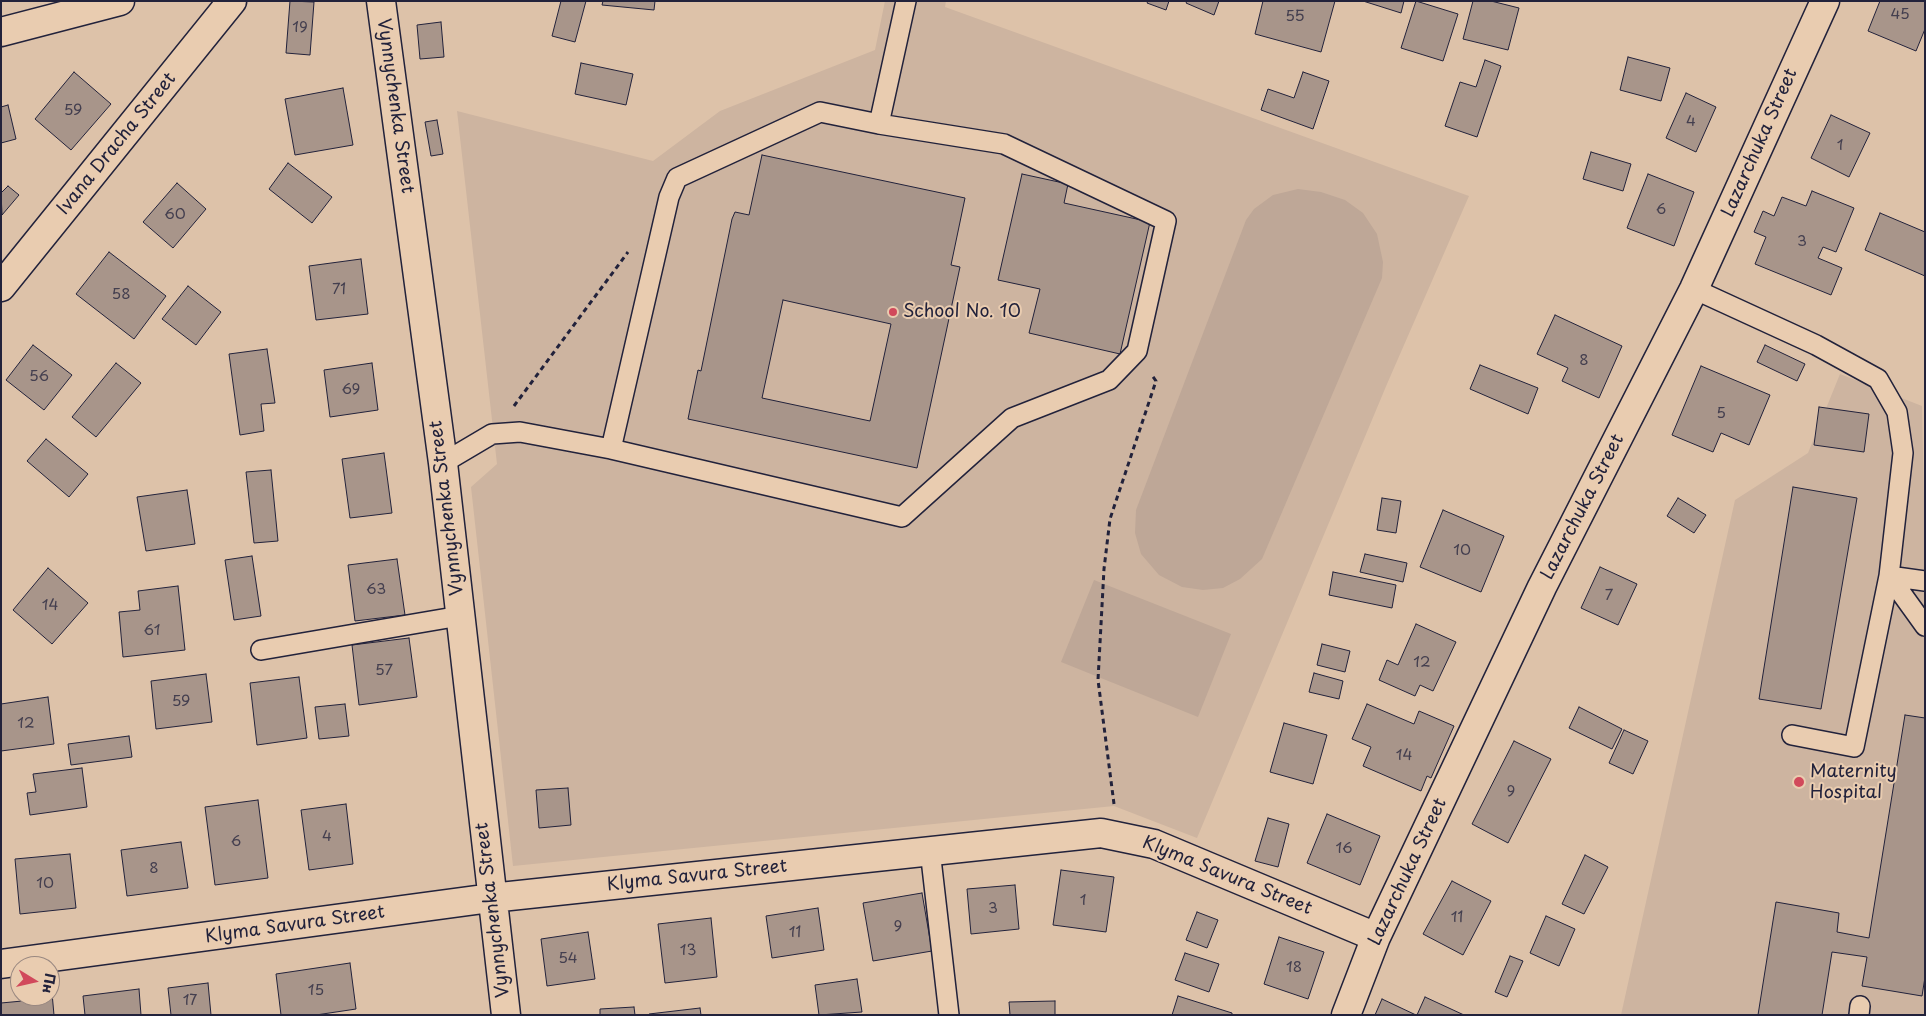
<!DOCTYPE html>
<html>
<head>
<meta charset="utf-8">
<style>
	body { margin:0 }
	#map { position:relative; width:1926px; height:1016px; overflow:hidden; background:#ddc2a9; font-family:"Playpen Sans",sans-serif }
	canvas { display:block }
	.frame { position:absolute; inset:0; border:2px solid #22223b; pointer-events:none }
	.north { position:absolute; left:10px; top:956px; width:50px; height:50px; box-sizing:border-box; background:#e9ccb0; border:1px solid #998881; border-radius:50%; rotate:99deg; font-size:14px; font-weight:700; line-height:20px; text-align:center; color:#22223b }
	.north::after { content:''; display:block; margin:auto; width:18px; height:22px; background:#d1495b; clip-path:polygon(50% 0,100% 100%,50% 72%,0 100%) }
</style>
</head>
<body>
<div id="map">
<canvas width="1926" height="1016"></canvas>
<div class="frame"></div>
<div class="north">Пн</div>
</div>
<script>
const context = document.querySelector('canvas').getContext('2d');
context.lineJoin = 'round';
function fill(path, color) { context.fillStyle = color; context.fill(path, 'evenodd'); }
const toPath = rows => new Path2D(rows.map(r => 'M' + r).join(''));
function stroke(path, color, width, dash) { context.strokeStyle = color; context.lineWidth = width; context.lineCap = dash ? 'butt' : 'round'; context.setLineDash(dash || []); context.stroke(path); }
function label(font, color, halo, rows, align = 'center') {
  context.font = font + ' "Playpen Sans",sans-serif'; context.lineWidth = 4; context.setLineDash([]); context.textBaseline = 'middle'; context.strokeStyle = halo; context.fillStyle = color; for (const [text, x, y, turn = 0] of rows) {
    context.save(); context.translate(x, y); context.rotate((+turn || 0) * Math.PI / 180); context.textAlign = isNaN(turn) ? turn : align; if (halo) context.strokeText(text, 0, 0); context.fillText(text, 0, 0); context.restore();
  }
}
fill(toPath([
	[885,1,946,1,945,7,1469,196,1387,384,1197,838,1114,806,513,866,471,487,497,464,457,111,653,161,720,111,875,50],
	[1840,374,1922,406,1925,550,1925,1015,1621,1015,1735,500,1808,453]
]), '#cdb4a0');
fill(toPath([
	[1298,189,1321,192,1345,200,1363,213,1377,234,1383,262,1382,278,1262,559,1240,579,1223,588,1203,590,1182,587,1159,575,1141,554,1135,533,1136,510,1246,220,1254,209,1273,195],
	[1094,580,1231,634,1198,717,1061,662]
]), '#bea797');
const building = toPath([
	[290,1,314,2,310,55,286,53,290,1],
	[561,1,586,1,575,42,552,36,561,1],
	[603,1,655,1,654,10,602,5,603,1],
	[1148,1,1169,1,1166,10,1147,3,1148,1],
	[1187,1,1219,1,1214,15,1186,3,1187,1],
	[1263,1,1335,1,1321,52,1255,34,1263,1],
	[1363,1,1404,1,1401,13,1363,1],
	[1416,1,1458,14,1443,61,1401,48,1416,1],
	[1473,1,1491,1,1519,8,1508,50,1463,39,1473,1],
	[1880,1,1925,1,1925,29,1916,51,1868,31,1880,1],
	[441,22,444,57,420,59,417,25,441,22],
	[1628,57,1670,68,1661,101,1620,90,1628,57],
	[1485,60,1501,66,1477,137,1445,126,1460,82,1476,87,1485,60],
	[581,63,633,74,626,105,575,94,581,63],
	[74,72,111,104,71,150,35,119,74,72],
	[1303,72,1329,81,1313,129,1261,110,1268,89,1294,98,1303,72],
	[343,88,353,145,295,155,285,99,343,88],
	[1686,93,1716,107,1696,152,1666,138,1686,93],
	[8,105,16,139,1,143,1,107,8,105],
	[1831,115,1870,133,1849,177,1811,158,1831,115],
	[437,120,443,154,431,156,425,122,437,120],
	[1591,152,1631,164,1623,191,1583,179,1591,152],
	[762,155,965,198,951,265,960,267,917,468,688,419,698,370,701,371,732,219,735,212,749,215,762,155],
	[783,300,891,324,870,421,762,398,783,300],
	[288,163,332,197,312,223,269,189,288,163],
	[1022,174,1068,184,1064,203,1150,222,1120,354,1029,333,1040,289,998,280,1022,174],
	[1648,174,1694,192,1674,246,1627,228,1648,174],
	[177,183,206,209,173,248,143,222,177,183],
	[8,186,19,195,2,215,1,193,8,186],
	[1812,191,1854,208,1836,252,1823,247,1818,258,1842,268,1831,295,1755,264,1766,237,1754,232,1763,211,1774,216,1782,197,1806,206,1812,191],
	[1880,213,1925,232,1925,276,1865,250,1880,213],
	[109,252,166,296,134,339,76,294,109,252],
	[361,259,368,314,316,320,309,266,361,259],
	[188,286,221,312,196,345,162,319,188,286],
	[1555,315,1622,346,1599,398,1562,381,1568,368,1537,354,1555,315],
	[33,345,72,375,44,410,6,380,33,345],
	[1765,345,1805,364,1797,381,1757,362,1765,345],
	[267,349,275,403,261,404,264,431,240,435,229,354,267,349],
	[116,363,141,383,96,437,72,417,116,363],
	[372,363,378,410,330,417,324,370,372,363],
	[1480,365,1538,388,1528,414,1470,389,1480,365],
	[1701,366,1770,395,1749,445,1721,433,1713,452,1672,435,1701,366],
	[1819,407,1869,414,1864,452,1814,445,1819,407],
	[46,439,88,474,69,497,27,461,46,439],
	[384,453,392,513,350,518,342,459,384,453],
	[271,470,278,541,254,543,246,472,271,470],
	[1793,487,1857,498,1821,709,1759,699,1793,487],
	[187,490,195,544,146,551,137,497,187,490],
	[1382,498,1401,501,1396,533,1377,530,1382,498],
	[1678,498,1706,515,1694,533,1667,516,1678,498],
	[1443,510,1504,536,1481,592,1420,567,1443,510],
	[1365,554,1407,563,1403,582,1360,572,1365,554],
	[252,556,261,616,234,620,225,560,252,556],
	[397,559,405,615,355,621,348,565,397,559],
	[1600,567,1637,584,1618,625,1581,608,1600,567],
	[48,568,88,603,52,644,13,610,48,568],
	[1333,572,1396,585,1392,608,1329,595,1333,572],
	[178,586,185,650,123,657,119,612,140,610,138,591,178,586],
	[1416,624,1456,642,1433,691,1420,685,1415,696,1379,680,1387,660,1398,665,1416,624],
	[409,638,417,697,359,705,352,645,409,638],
	[1322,644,1350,651,1345,672,1317,665,1322,644],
	[1314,673,1343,681,1339,699,1309,692,1314,673],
	[206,674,212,722,156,729,151,681,206,674],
	[299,677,307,738,257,745,250,683,299,677],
	[48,697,54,744,1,751,1,704,48,697],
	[345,704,349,736,319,739,315,707,345,704],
	[1367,704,1414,724,1419,711,1454,726,1431,778,1427,776,1421,791,1363,766,1371,747,1352,739,1367,704],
	[1579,707,1622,729,1612,749,1569,728,1579,707],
	[1905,715,1925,718,1925,977,1922,996,1862,986,1867,957,1832,952,1822,1015,1758,1015,1776,902,1839,913,1837,932,1869,938,1905,715],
	[1284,723,1327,735,1313,784,1270,772,1284,723],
	[1624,730,1648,741,1633,774,1609,763,1624,730],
	[129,736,132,757,71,765,68,744,129,736],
	[1514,741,1551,759,1508,843,1472,824,1514,741],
	[82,768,87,807,30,815,27,793,36,792,33,774,82,768],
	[568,788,571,825,539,828,536,790,568,788],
	[258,800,268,878,215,885,205,807,258,800],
	[346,804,353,864,309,870,301,810,346,804],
	[1327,814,1380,836,1360,885,1307,863,1327,814],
	[1268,818,1289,824,1278,867,1255,861,1268,818],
	[181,842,188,888,127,896,121,850,181,842],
	[70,854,76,908,20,914,15,859,70,854],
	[1585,855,1608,867,1584,914,1562,904,1585,855],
	[1061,870,1114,877,1106,932,1053,925,1061,870],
	[1452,881,1491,901,1463,955,1423,934,1452,881],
	[1015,885,1019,929,971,934,967,889,1015,885],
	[922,893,932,951,873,961,863,903,922,893],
	[818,908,824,950,772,958,766,916,818,908],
	[1197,912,1218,920,1207,948,1186,940,1197,912],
	[1546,916,1575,929,1559,966,1530,953,1546,916],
	[711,918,717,977,665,983,658,924,711,918],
	[588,932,595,979,547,986,541,939,588,932],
	[1279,937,1324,952,1308,999,1264,984,1279,937],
	[1185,953,1219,964,1209,992,1175,980,1185,953],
	[1510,956,1523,961,1507,997,1495,992,1510,956],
	[350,963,356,1009,316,1015,281,1015,276,974,350,963],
	[857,979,862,1012,819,1015,815,985,857,979],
	[51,982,54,1015,1,1015,1,1003,33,1000,33,996,50,996,51,982],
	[208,983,211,1015,171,1015,168,988,208,983],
	[139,989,141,1015,85,1015,83,996,139,989],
	[1178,996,1232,1013,1232,1015,1172,1015,1178,996],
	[1425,997,1464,1015,1417,1015,1425,997],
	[1382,999,1416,1015,1375,1015,1382,999],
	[1055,1001,1055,1015,1010,1015,1009,1002,1055,1001],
	[634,1007,635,1015,600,1015,600,1009,634,1007],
	[700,1008,701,1015,649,1015,649,1014,700,1008]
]);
fill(building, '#a8958a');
stroke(building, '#22223b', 1);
const service = toPath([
	[1694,289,1816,345,1878,379,1897,412,1903,453,1889,576,1854,747,1792,735],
	[611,449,669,197,677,178,820,112,879,124],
	[443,463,492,434,520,432,611,449,902,517,1012,418,1109,380,1137,351,1166,221,1004,144,879,124,906,1],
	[1889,576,1925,626],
	[1889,576,1925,581],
	[261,650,460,616],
	[930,850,949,1015],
	[1859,1015,1860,1006]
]);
const minor = toPath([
	[381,1,443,463,506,1015],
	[1,287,232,1],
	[1,964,491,898,1101,833,1154,844,1376,937],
	[1346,1015,1376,937,1542,587,1694,289,1825,1]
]);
const tertiary = toPath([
	[1,32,120,1]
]);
stroke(service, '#22223b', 22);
stroke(minor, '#22223b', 31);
stroke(tertiary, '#22223b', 31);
stroke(toPath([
	[514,406,628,252],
	[1114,804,1098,680,1104,569,1110,519,1156,381,1151,374]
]), '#22223b', 3, [5, 4]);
stroke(service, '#e9ccb0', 19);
stroke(minor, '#e9ccb0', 28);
stroke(tertiary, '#e9ccb0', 28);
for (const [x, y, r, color] of [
	[893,312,5,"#d1495b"],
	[1799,782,6,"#d1495b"]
]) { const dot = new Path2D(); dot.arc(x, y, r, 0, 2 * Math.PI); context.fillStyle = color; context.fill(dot); stroke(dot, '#e9ccb0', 2); }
label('15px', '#443f4f', null, [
	["45",1900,15],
	["55",1295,17],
	["19",300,28],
	["59",73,111],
	["4",1691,122],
	["1",1840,146],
	["6",1661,210],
	["60",175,215],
	["3",1802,242],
	["71",339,290],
	["58",121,295],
	["8",1584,361],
	["56",39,377],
	["69",351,390],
	["5",1721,414],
	["10",1462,551],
	["63",376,590],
	["7",1609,596],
	["14",50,606],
	["61",152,631],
	["12",1422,663],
	["57",384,671],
	["59",181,702],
	["12",26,724],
	["14",1404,756],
	["9",1511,792],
	["4",327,837],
	["6",236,842],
	["16",1344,849],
	["8",154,869],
	["10",45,884],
	["1",1083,901],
	["3",993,909],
	["11",1457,918],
	["9",898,927],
	["11",795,933],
	["13",688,951],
	["54",568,959],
	["18",1294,968],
	["15",316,991],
	["17",190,1001]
]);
label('18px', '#22223b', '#e9ccb0', [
	["Vynnychenka Street",395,106,82],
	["Lazarchuka Street",1760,143,-66],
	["Ivana Dracha Street",117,144,-51],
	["Lazarchuka Street",1583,507,-63],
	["Vynnychenka Street",447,508,-97],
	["Lazarchuka Street",1408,872,-65],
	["Klyma Savura Street",697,876,-6],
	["Klyma Savura Street",1227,876,22],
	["Vynnychenka Street",493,910,-97],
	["Klyma Savura Street",295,925,-8]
]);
label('18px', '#22223b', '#e9ccb0', [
	["School No. 10",903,312],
	["Maternity",1810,772],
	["Hospital",1810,793]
], 'left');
</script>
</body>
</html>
